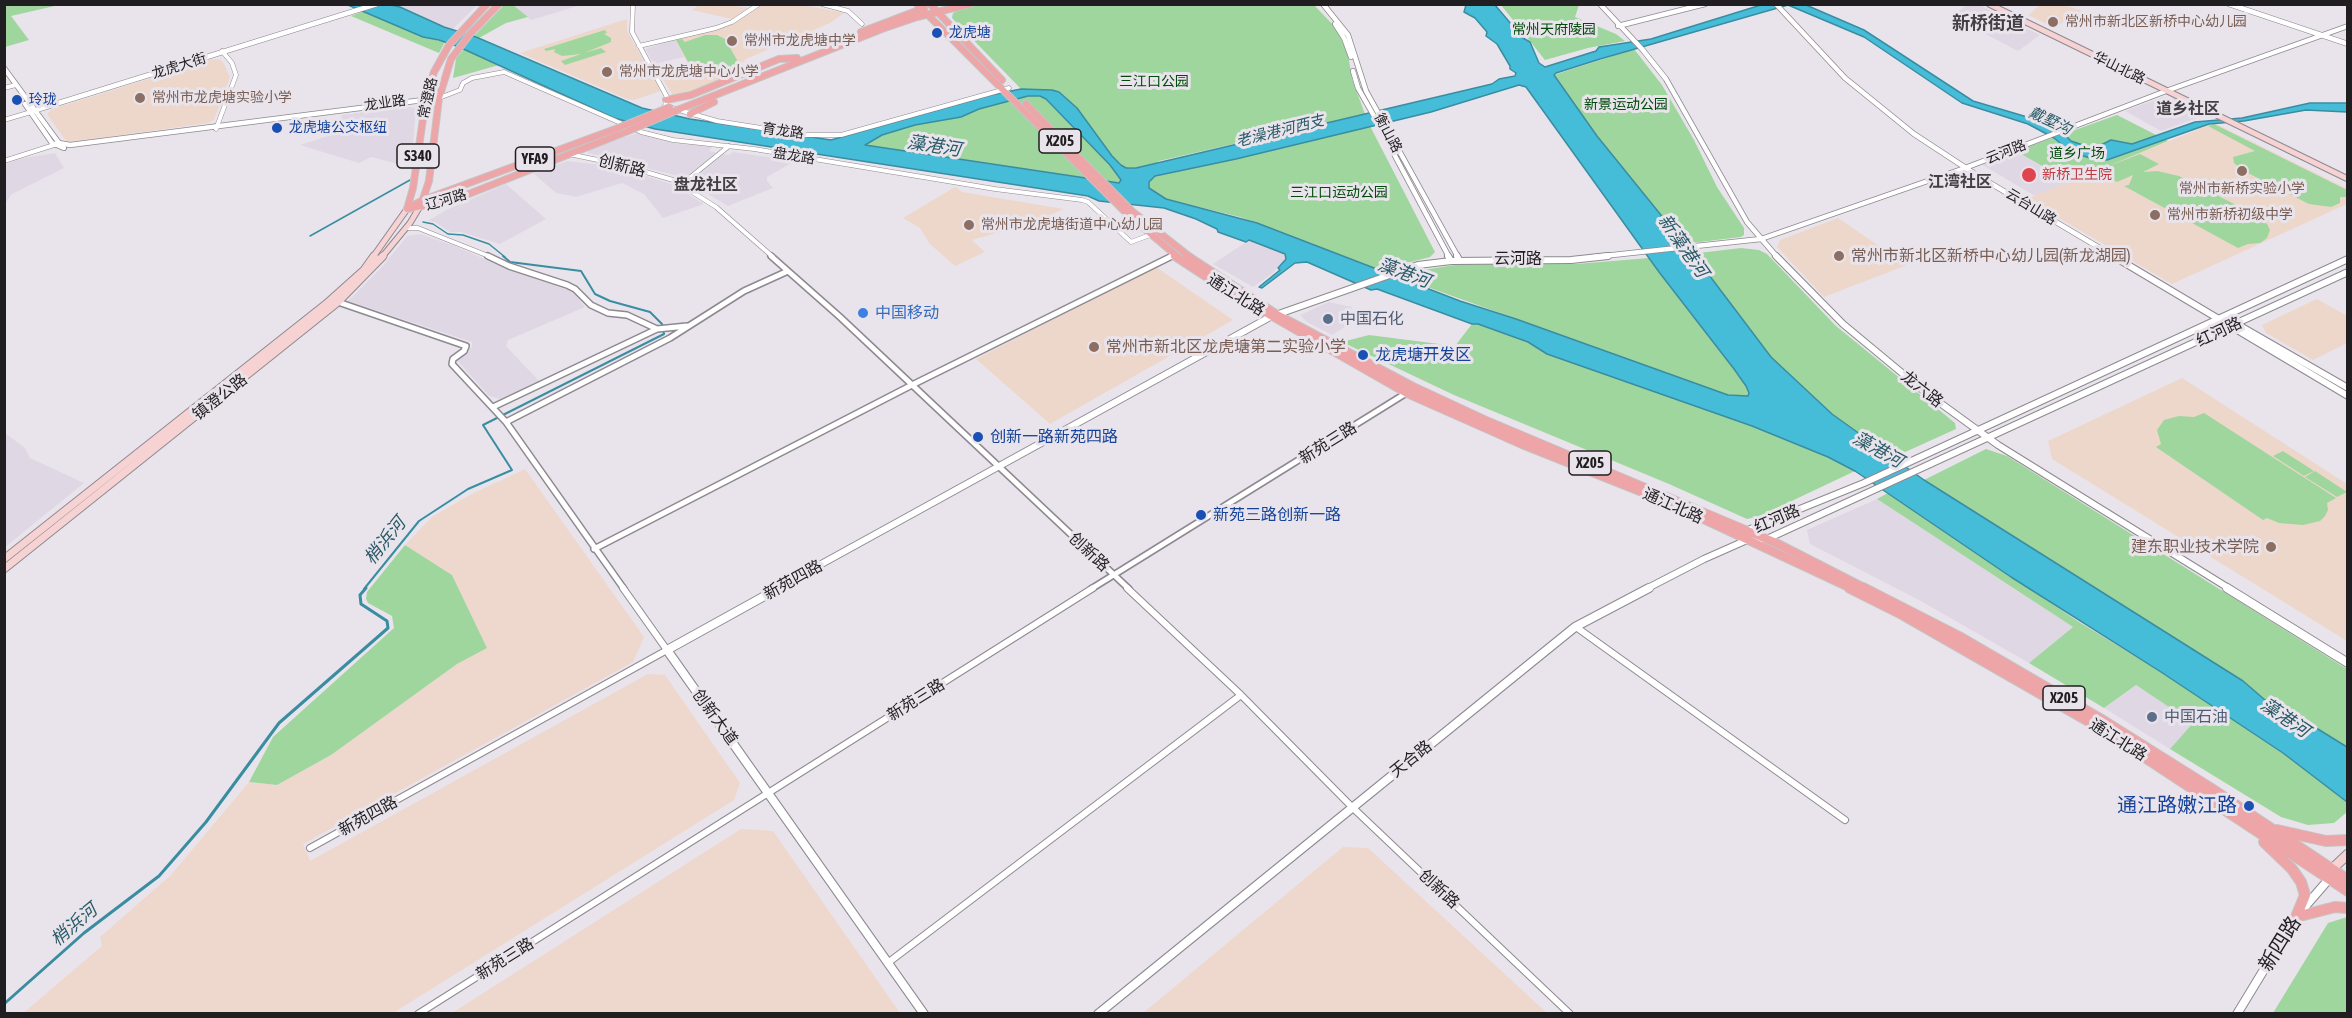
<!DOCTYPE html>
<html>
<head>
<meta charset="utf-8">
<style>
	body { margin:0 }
	#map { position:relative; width:2352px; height:1018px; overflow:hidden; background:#e9e4eb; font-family:"Asap Condensed",sans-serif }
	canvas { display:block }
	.frame { position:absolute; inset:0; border:6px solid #201e21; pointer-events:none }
</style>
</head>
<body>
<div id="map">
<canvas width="2352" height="1018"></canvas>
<div class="frame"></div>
</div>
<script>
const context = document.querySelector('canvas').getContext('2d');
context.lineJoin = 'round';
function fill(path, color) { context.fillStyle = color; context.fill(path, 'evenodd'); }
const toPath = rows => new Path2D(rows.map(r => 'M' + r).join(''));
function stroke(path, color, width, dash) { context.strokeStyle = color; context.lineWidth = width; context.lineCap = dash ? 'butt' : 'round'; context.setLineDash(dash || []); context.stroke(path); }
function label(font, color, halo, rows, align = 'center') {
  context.font = font + ' "Asap Condensed","Noto Sans SC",sans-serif'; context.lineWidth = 6; context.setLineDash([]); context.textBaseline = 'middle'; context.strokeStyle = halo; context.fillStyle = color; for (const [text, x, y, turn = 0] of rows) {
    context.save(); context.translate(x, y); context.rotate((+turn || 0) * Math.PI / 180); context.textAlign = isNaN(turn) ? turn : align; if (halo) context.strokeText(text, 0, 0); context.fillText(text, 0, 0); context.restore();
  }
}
fill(toPath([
	[391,5,477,5,452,30],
	[513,5,581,5,531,20],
	[1967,5,1980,5,2040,35,2018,51,1951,16],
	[675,39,684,57,654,64,645,49],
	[2163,97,2178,99,2208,114,2161,131,2125,111],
	[408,107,416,108,411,167,371,157,359,163,300,145,334,134,342,115],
	[639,133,669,141,712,147,709,151,729,155,733,152,795,161,767,177,767,181,773,188,728,206,678,176,588,153,587,150,616,139],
	[2016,151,2070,182,2035,196,1981,164],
	[55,153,64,168,12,194,5,204,5,164,24,158],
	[567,161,610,166,637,173,674,185,704,204,663,218,644,194,622,183,576,197,556,193,533,173],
	[506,184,546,219,500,244,461,232,450,232,435,222,428,221,446,210],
	[420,234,455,246,505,268,571,291,576,295,585,307,508,340,506,346,539,381,501,399,489,396,457,360,472,347,472,342,348,301,382,267,407,236],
	[1249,240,1283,252,1286,257,1273,273,1253,287,1213,264],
	[1329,302,1352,307,1345,327,1332,335,1307,322,1300,315],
	[5,433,25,448,30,458,84,483,5,547],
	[1877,499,2073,627,2029,663,1919,600,1810,544,1807,530],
	[2136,685,2194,723,2170,749,2104,708]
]), '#e0d7e4');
fill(toPath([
	[525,469,644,637,633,662,303,844,310,861,648,674,665,675,740,783,734,800,393,1013,22,1014,102,946,100,937,171,875,249,782,277,785,331,755,457,664,487,648,452,575,405,545,432,517,468,496],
	[741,829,773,831,900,1013,452,1013],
	[1343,847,1368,848,1547,1013,1143,1013]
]), '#eed7cc');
fill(toPath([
	[700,4,729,5,749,8,732,19,692,10],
	[762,5,803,5,844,13,830,23,746,59,739,66,744,70,689,93,674,97,659,73,689,66,675,39,734,23],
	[2040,5,2064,5,2083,11,2077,16,2072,15,2055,28,2028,15],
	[627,19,627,31,661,91,634,100,627,99,520,53],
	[213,59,221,60,224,64,230,77,214,120,208,123,70,142,66,141,47,114,52,109],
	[2214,123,2348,189,2347,204,2172,284,2026,199],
	[955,187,962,192,1064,209,1031,223,972,240,985,252,955,266,930,244,920,228,903,218],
	[1838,218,1907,265,1824,297,1777,247,1780,240],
	[1156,267,1233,320,1050,424,976,359],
	[2317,299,2347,316,2347,343,2313,360,2266,333,2262,325],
	[2182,378,2347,484,2347,641,2052,459,2048,441]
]), '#edd7cb');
fill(toPath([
	[982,4,1314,5,1336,28,1348,54,1352,79,1365,114,1159,161,1152,166,1126,168,1112,156,1077,108,1059,92,1052,90,1021,89,952,18,953,13,959,10],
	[4,5,59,5,11,16,29,40,5,47],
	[504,5,513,5,528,17,506,23,479,38,474,36],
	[1501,5,1579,5,1575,17,1616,34,1625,41,1588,48,1545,60],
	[364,11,423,37,445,42,439,53,351,16],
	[605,30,607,33,604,34,611,38,611,42,584,53,601,48,606,52,565,65,561,61,581,54,562,56,554,52,555,49,546,51,544,49],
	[705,35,717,35,725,39,737,60,736,64,728,70,697,78,676,40,682,39,685,42],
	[464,49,470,52,499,65,453,78,456,59],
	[1634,49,1662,85,1694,140,1717,187,1744,228,1744,235,1741,237,1683,244,1597,136,1554,75],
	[1028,96,1040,96,1046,99,1110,165,1121,180,1119,183,865,145,865,143,882,135,915,125,961,117,979,109],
	[2117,115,2168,141,2106,167,2140,154,2159,164,2143,172,2157,171,2179,176,2254,214,2267,224,2270,230,2267,238,2260,243,2248,244,2238,248,2124,186,2129,185,2133,175,2117,182,2097,170,2070,182,2016,151],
	[2214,124,2347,190,2347,197,2340,197,2340,203,2331,207,2309,204,2244,171,2234,163,2233,157,2255,151,2208,126],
	[1370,126,1435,252,1430,257,1380,270,1240,217,1166,199,1149,188,1149,182,1155,176,1236,159],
	[1741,248,1759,250,1767,254,1836,326,1955,423,1956,429,1892,458,1832,414,1771,357,1690,254],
	[1649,258,1734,369,1746,386,1749,393,1748,397,1728,395,1405,279,1409,275,1429,269,1461,264,1576,264],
	[1472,324,1478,324,1528,342,1547,354,1752,426,1828,457,1855,471,1760,516,1747,519,1669,484,1454,395,1342,342,1369,335,1455,346],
	[2204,413,2336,498,2327,503,2328,510,2325,516,2320,521,2303,525,2279,523,2267,518,2263,520,2156,447,2161,444,2157,430,2164,420,2179,416,2194,417],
	[1986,449,2007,456,2347,669,2347,747,2292,713,2272,706,2243,681,1924,480],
	[2283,451,2314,471,2304,476,2273,456],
	[2315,471,2347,492,2337,497,2305,477],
	[1888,493,2079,622,2161,672,2283,753,2347,802,2347,812,2334,823,2308,825,2281,817,2170,749,2193,723,2136,685,2104,708,2029,663,2073,627,1877,499],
	[405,545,452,575,487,648,457,664,331,755,277,785,249,782,273,737,394,628,392,616,368,603,366,599,367,592],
	[2347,917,2347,1013,2273,1013,2328,923]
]), '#9fd69e');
const water = toPath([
	[348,5,391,5,400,7,444,27,476,37,642,108,690,119,831,140,991,95,1021,89,1052,90,1059,92,1077,108,1112,156,1121,165,1126,168,1136,168,1492,84,1499,79,1515,76,1516,73,1510,69,1510,66,1497,44,1486,36,1487,32,1475,18,1464,12,1466,5,1495,5,1523,38,1530,42,1539,63,1545,67,1596,51,1599,47,1651,39,1761,5,1788,5,1600,59,1556,73,1554,75,1597,136,1703,267,1771,357,1832,414,1924,480,2243,681,2272,706,2292,713,2347,747,2347,802,2283,753,2161,672,2011,577,1855,471,1828,457,1752,426,1547,354,1528,342,1478,324,1472,324,1377,289,1371,290,1307,262,1295,263,1262,288,1259,287,1280,270,1278,268,1286,259,1285,254,1249,240,1246,242,1218,232,1217,229,1196,219,1164,208,1099,201,1088,196,655,129,614,118,459,47,439,40,423,37,348,5],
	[1519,85,1526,87,1659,272,1734,369,1746,386,1749,393,1748,396,1728,395,1516,319,1460,301,1257,223,1166,199,1149,188,1149,182,1155,176,1236,159,1431,112,1519,85],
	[1028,96,1040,96,1046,99,1110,165,1121,180,1119,183,865,145,882,135,915,125,961,117,979,109,1028,96],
	[1788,5,1806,5,1864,30,1973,101,2034,119,2064,134,2071,141,2086,146,2097,147,2111,140,2132,144,2195,122,2242,118,2310,103,2347,103,2347,112,2306,110,2244,121,2209,124,2107,160,2093,159,2071,152,2054,138,2028,124,1962,103,1864,37,1788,5]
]);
fill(water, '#45bcd8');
stroke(water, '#3a8da1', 1.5);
stroke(toPath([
	[423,222,433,224,448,234,463,235,489,244,505,257],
	[310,236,410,180]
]), '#3a8da1', 1.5);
stroke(toPath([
	[364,589,419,521,468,489,512,470,483,425,664,334,662,324,650,312,610,301,595,294,581,271,510,262,503,256]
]), '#3a8da1', 2);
stroke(toPath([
	[4,1004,84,933,159,876,206,822,279,723,388,628,387,621,361,604,360,595,366,588]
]), '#3a8da1', 3);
const minorFar2 = toPath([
	[633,4,632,32,667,97,665,106,717,121,806,135,841,135,1009,88],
	[822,4,848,11,862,24],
	[639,46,716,28,732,22,759,4],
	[4,88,16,85],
	[439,98,460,90,463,83,472,78,504,72,641,132,673,140,754,149,995,189,1082,200,1088,202,1131,242,1150,235],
	[4,120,31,112],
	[216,129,236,75,232,63,222,51],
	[569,154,622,165,673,180,716,207,773,257],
	[4,161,57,144],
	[682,184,729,146],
	[406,228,418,228,491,257],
	[1169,257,1174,255]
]);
const minorFar1 = toPath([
	[488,256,509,266,567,285,575,289,591,305,608,313,627,315,657,329,687,326],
	[771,256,840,317,1129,589],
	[338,302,466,346,464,351,453,359,452,364,506,422,624,589],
	[493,407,657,329],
	[506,422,670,338,744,291,788,271],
	[594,549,912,385,1172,256],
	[1091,589,1408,392]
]);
const minor = toPath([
	[1127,588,1241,695,1352,807,1570,1014],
	[1576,627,1845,820],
	[310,848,667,650,623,588],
	[889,962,1241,695],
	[418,1014,1093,588]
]);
const tertiaryFar2 = toPath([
	[1323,4,1348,35,1366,91,1458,257],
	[1600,4,1642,49,1666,79,1747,222,1777,257],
	[1776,4,1845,78,1914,134,1975,174,2115,257],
	[2229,4,2348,44],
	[1335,24,1344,38,1351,57],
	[1618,26,1705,4],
	[4,68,59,143,70,145,439,98],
	[1353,71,1358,88,1378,123],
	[25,104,52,143,64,148],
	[33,111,377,4],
	[1394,154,1449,257],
	[1594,257,1761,239,1965,168,2166,91,2348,26]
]);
const tertiaryFar1 = toPath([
	[1448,256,1451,261],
	[1457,256,1459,260],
	[1776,256,1843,324,1925,392,1998,445,2230,589],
	[2113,256,2348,396],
	[2235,323,2348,388],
	[1747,534,1748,530,1864,483,2348,259],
	[776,589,1270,317,1418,265,1451,261,1571,260,1608,256],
	[1646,589,1704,559,1747,540,1767,539,2348,272]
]);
const tertiary = toPath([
	[779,588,667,650,924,1014],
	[2227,588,2348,663],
	[1098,1014,1575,627,1649,588],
	[2237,1014,2296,917,2329,879]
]);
const secondaryFar2 = toPath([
	[1989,4,2348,179],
	[373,257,407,209],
	[382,257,410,223,419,208]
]);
const secondaryFar1 = toPath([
	[4,559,326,304,364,270,374,256],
	[4,569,338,302,383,256]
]);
const secondary = toPath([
	[2330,871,2348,854]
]);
const primaryFar2 = toPath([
	[917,4,1127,214,1178,257],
	[930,4,1002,80],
	[861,32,924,8],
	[666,100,691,95,779,59,797,58],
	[1026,104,1133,212,1190,257],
	[680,109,882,29,917,17,970,4],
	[690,114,714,102],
	[422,202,429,181,439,98,451,59,470,34,499,4],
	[410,207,423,200,618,128],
	[407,209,456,199,628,131],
	[407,209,413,188,426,98,434,72,449,45,487,4]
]);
const primaryFar1 = toPath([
	[1175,256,1227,290,1407,393,1522,444,1665,501,1853,589],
	[1187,256,1277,315,1413,387,1484,420,1776,543,1866,589]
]);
const primary = toPath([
	[1850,588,1902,614,2101,728,2348,891],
	[1863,588,1959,637,2105,722,2210,788,2348,880],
	[2277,830,2326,841,2348,840],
	[2264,842,2292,869,2301,882,2305,895,2296,917],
	[2296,917,2335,907,2348,908]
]);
stroke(minorFar2, '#8e8990', 5);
stroke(minorFar1, '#8e8990', 8);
stroke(minor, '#8e8990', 8);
stroke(tertiaryFar2, '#8e8990', 6);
stroke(tertiaryFar1, '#8e8990', 8);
stroke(tertiary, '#8e8990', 10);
stroke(secondaryFar2, '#8e8990', 7);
stroke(secondaryFar1, '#8e8990', 9);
stroke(secondary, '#8e8990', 11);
stroke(primaryFar2, '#c5c4c5', 8);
stroke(primaryFar1, '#c5c4c5', 10);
stroke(primary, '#c5c4c5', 12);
stroke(minorFar2, '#fff', 4);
stroke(minorFar1, '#fff', 5);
stroke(minor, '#fff', 6);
stroke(tertiaryFar2, '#fff', 4.5);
stroke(tertiaryFar1, '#fff', 6);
stroke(tertiary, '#fff', 8);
stroke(secondaryFar2, '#f6d2d3', 5);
stroke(secondaryFar1, '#f6d2d3', 7);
stroke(secondary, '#f6d2d3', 9);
stroke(primaryFar2, '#eda5a7', 6);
stroke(primaryFar1, '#eda5a7', 8);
stroke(primary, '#eda5a7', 10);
const primaryBridge = toPath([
	[618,128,670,107],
	[628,131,680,109]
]);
stroke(primaryBridge, '#c5c4c5', 8, []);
stroke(primaryBridge, '#eda5a7', 6);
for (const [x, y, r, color] of [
	[2053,22,6,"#8d6e63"],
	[937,33,6,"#1a4fb4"],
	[732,41,6,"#8d6e63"],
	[607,72,6,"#8d6e63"],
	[140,98,6,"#8d6e63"],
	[17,100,6,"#1a4fb4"],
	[277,128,6,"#1a4fb4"],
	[2242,171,6,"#8d6e63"],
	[2029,175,8,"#e0444e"],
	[2155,215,6,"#8d6e63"],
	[969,225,6,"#8d6e63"],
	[1839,256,6,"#8d6e63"],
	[863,313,6,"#3f7fe0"],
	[1328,319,6,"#5c6f8a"],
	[1094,347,6,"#8d6e63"],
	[1363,355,6,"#1a4fb4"],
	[978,437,6,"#1a4fb4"],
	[1201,515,6,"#1a4fb4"],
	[2271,547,6,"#8d6e63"],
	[2152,717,6,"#5c6f8a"],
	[2249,806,6,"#1a4fb4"]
]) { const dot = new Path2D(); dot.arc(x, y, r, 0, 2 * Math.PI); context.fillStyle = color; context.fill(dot); stroke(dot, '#e9e4eb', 2); }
label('14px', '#785e54', '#e9e4eb', [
	["常州市新北区新桥中心幼儿园",2065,22],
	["常州市龙虎塘中学",744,41],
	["常州市龙虎塘中心小学",619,72],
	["常州市龙虎塘实验小学",152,98],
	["常州市新桥实验小学",2242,189,"center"],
	["常州市新桥初级中学",2167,215],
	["常州市龙虎塘街道中心幼儿园",981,225]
], 'left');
label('14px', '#024a0c', '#e9e4eb', [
	["常州天府陵园",1554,30],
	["三江口公园",1154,82],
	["新景运动公园",1626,105],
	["道乡广场",2077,154],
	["三江口运动公园",1339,193]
]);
label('14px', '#164399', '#e9e4eb', [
	["龙虎塘",949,33],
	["玲珑",29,100],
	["龙虎塘公交枢纽",289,128]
], 'left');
label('14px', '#201e21', '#e9e4eb', [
	["龙虎大街",179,66,-17],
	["华山北路",2119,68,26],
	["常澄路",428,98,-77],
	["龙业路",385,103,-8],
	["育龙路",783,131,8],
	["衡山路",1388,133,62],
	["云河路",2006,152,-21],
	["盘龙路",794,156,9],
	["辽河路",446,200,-16],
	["云台山路",2031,207,31]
]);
label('14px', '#be3a42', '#e9e4eb', [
	["新桥卫生院",2042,175]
], 'left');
label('italic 15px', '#295a67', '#e9e4eb', [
	["戴墅沟",2050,121,25],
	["老澡港河西支",1280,131,-14]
]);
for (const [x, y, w] of [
	[1060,141,42],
	[418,156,42],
	[535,159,39],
	[1590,463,42],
	[2064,698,42]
]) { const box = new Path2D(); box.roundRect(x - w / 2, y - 12, w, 24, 4.5); context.fillStyle = '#e9e4eb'; context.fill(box); stroke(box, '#201e21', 1.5); }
label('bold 15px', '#201e21', null, [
	["X205",1060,141],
	["S340",418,156],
	["YFA9",535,159],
	["X205",1590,463],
	["X205",2064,698]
]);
label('bold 16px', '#433f44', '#e9e4eb', [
	["道乡社区",2188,109],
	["江湾社区",1960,182],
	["盘龙社区",706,185]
]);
label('16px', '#201e21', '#e9e4eb', [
	["创新路",622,166,14],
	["云河路",1518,259],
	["通江北路",1236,295,32],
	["红河路",2219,332,-25],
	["龙六路",1922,389,38],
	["镇澄公路",220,397,-38],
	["新苑三路",1328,443,-32],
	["通江北路",1673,506,24],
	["红河路",1777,519,-23],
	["创新路",1089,552,43],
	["新苑四路",793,580,-29],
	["新苑三路",916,700,-32],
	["创新大道",715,717,54],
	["通江北路",2118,740,32],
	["天合路",1411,759,-39],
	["新苑四路",368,816,-29],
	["创新路",1439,889,43],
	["新苑三路",505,959,-32]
]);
label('16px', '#785e54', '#e9e4eb', [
	["常州市新北区新桥中心幼儿园(新龙湖园)",1851,256],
	["常州市新北区龙虎塘第二实验小学",1106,347],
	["建东职业技术学院",2259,547,"right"]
], 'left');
label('16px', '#366cbe', '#e9e4eb', [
	["中国移动",875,313]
], 'left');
label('16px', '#4e5e75', '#e9e4eb', [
	["中国石化",1340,319],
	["中国石油",2164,717]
], 'left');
label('16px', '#164399', '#e9e4eb', [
	["龙虎塘开发区",1375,355],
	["创新一路新苑四路",990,437],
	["新苑三路创新一路",1213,515]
], 'left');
label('bold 18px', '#433f44', '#e9e4eb', [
	["新桥街道",1988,23]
]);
label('italic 18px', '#295a67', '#e9e4eb', [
	["藻港河",934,146,9],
	["新藻港河",1683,246,55],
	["藻港河",1404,273,20],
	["藻港河",1878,450,29],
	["梢浜河",385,541,-51],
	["藻港河",2285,718,34],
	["梢浜河",74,925,-40]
]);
label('20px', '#164399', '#e9e4eb', [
	["通江路嫩江路",2237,806]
], 'right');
label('20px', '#201e21', '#e9e4eb', [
	["新四路",2280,944,-58]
]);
</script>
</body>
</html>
